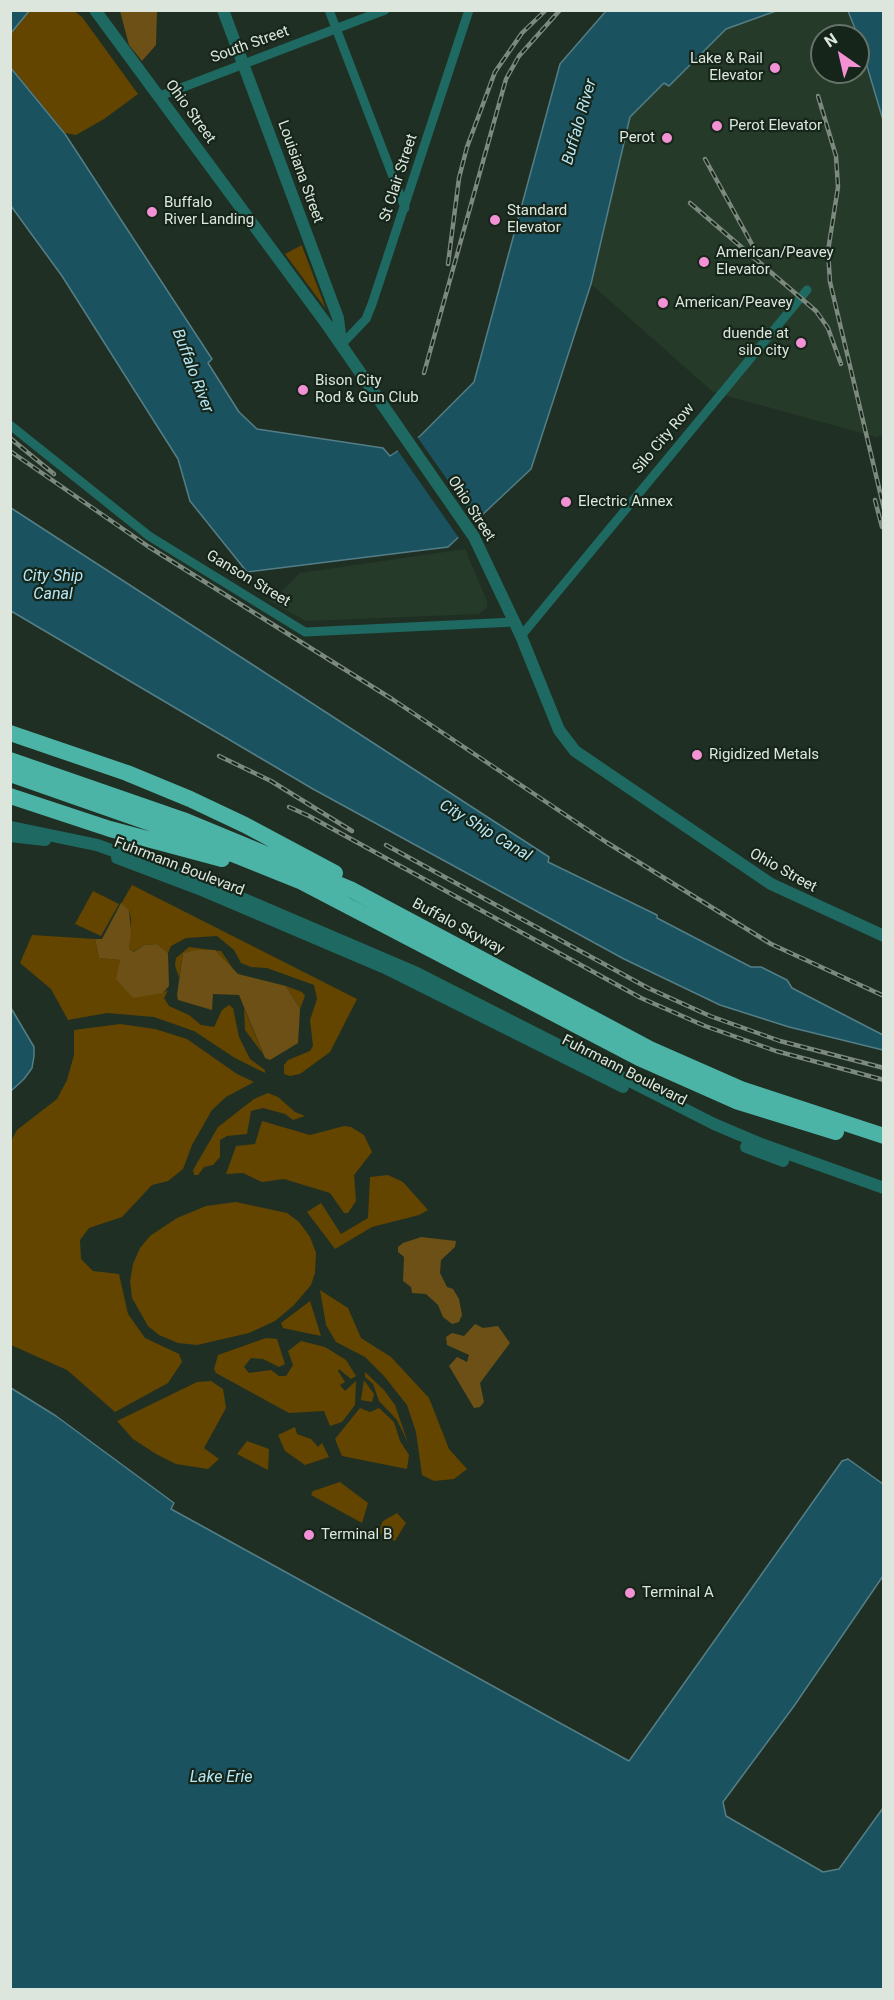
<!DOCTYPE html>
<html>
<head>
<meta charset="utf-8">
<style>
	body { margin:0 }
	#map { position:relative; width:894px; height:2000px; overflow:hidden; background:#202f23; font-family:Roboto,sans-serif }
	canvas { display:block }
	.frame { position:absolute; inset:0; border:12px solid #dce6dd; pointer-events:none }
	.north { position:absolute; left:810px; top:24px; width:60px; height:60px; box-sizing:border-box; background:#162519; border:2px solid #657267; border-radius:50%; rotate:326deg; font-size:16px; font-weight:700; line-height:24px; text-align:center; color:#dce6dd }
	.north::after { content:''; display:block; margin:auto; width:21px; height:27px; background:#f391d5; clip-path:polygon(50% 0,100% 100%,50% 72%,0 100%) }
</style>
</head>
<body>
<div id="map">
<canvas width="894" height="2000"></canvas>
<div class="frame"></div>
<div class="north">N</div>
</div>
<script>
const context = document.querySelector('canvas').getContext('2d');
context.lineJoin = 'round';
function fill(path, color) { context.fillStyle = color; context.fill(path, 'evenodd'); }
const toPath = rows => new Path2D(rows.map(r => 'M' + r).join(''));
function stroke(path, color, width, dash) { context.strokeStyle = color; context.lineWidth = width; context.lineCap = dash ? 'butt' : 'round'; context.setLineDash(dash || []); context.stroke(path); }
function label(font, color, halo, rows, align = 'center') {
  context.font = font + ' Roboto,sans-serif'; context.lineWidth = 4.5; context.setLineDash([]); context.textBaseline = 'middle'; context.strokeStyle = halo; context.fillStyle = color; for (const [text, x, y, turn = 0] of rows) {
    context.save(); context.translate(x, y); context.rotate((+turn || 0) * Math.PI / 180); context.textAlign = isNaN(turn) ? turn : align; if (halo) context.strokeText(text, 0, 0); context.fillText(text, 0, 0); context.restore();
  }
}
fill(toPath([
	[776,11,848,11,856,36,822,36,822,72,858,72,858,42,883,120,883,435,876,437,713,392,591,284,630,117,665,82,669,86,726,29],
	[465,549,487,601,487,608,479,614,306,621,268,600,277,596,300,573]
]), '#253a29');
fill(toPath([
	[29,11,74,11,82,17,138,94,104,119,76,135,65,133,11,67,11,33],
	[302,245,302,246,326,309,285,254],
	[132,885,357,999,330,1052,300,1074,290,1076,284,1074,284,1065,288,1060,310,1051,313,1046,310,1020,317,999,314,985,267,968,251,967,241,963,234,950,217,936,186,938,171,946,168,953,157,944,145,945,132,952,129,949,131,919,129,910,121,904],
	[93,891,119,904,101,936,75,924],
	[32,935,95,939,99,958,120,960,119,967,163,993,168,990,164,998,169,1006,189,1015,201,1025,214,1027,222,1010,229,1005,233,1008,239,1037,250,1059,265,1070,265,1073,235,1058,194,1031,154,1017,107,1013,68,1020,51,989,20,963],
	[189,947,221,951,234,970,215,950,183,953,179,978,175,965,176,958],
	[286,986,302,992,305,996,300,1009],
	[244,1008,263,1054,245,1030],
	[120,1024,155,1029,187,1039,237,1074,254,1082,226,1097,212,1110,192,1145,183,1169,168,1181,152,1185,122,1217,89,1228,80,1240,81,1259,93,1271,119,1274,128,1314,145,1338,179,1354,182,1362,168,1383,115,1412,67,1370,11,1345,10,1143,17,1130,57,1099,67,1080,74,1055,74,1030],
	[268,1093,278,1097,295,1112,305,1116,293,1120,285,1114,263,1108,251,1111,247,1134,227,1136,220,1140,220,1157,213,1165,204,1167,198,1175,194,1175,193,1170,218,1127,254,1099],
	[262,1121,310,1135,344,1126,351,1127,364,1135,372,1152,354,1175,356,1201,348,1213,344,1213,330,1193,284,1179,262,1182,243,1173,226,1174,236,1146,255,1144],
	[388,1175,403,1182,428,1210,419,1215,372,1227,335,1249,307,1212,321,1203,341,1234,368,1218,370,1177],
	[236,1202,287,1213,299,1222,310,1237,316,1253,315,1273,311,1285,294,1305,275,1321,249,1333,197,1345,178,1343,159,1335,148,1326,132,1298,130,1281,133,1264,140,1248,150,1236,177,1218,206,1206],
	[320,1290,348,1308,361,1338,391,1357,429,1398,449,1449,467,1469,454,1479,434,1481,422,1475,416,1432,407,1405,384,1376,365,1357,336,1342,326,1325],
	[310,1301,321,1336,283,1328,281,1323],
	[266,1338,277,1339,285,1364,279,1367,263,1359,251,1358,244,1367,249,1373,271,1370,279,1376,286,1376,293,1365,288,1351,301,1341,325,1347,346,1360,356,1376,351,1379,339,1369,338,1371,345,1382,340,1385,345,1391,356,1381,355,1405,342,1422,330,1426,324,1411,289,1413,216,1373,214,1369,218,1355],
	[365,1372,384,1390,395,1405,408,1443,397,1420,379,1401,373,1384,365,1377],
	[364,1380,374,1394,372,1402,361,1400],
	[211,1381,223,1389,226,1408,204,1448,219,1459,208,1469,176,1464,156,1454,133,1439,117,1421,197,1382],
	[360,1408,370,1412,379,1408,394,1422,400,1441,409,1455,407,1469,342,1456,335,1439],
	[295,1427,297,1434,311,1439,318,1447,322,1443,329,1457,305,1465,285,1451,278,1435],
	[247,1441,269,1449,268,1470,237,1454],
	[340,1482,368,1503,362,1523,311,1495,313,1491],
	[397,1513,406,1523,395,1541,378,1532,383,1521]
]), '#634500');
fill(toPath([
	[120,11,157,11,156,45,142,61,129,45],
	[121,903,129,910,131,933,129,949,133,952,145,945,157,944,168,953,169,986,163,993,133,998,116,979,120,960,99,958,95,939,102,939],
	[196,950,215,950,238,974,286,986,300,1009,298,1043,270,1060,265,1058,239,995,213,994,212,1010,178,1000,177,995,183,953],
	[421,1237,456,1241,455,1247,441,1260,440,1273,447,1287,453,1289,459,1299,462,1315,459,1322,452,1324,443,1317,438,1305,426,1294,412,1293,411,1287,403,1281,404,1257,398,1252,398,1247,403,1243],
	[475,1324,483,1328,498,1326,510,1343,480,1383,484,1402,480,1407,474,1408,449,1366,457,1357,467,1362,469,1355,447,1345,446,1337,452,1333,464,1336]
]), '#6c5015');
const water = toPath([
	[11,10,29,11,11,33,10,11,11,10],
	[606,11,776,11,726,29,669,86,664,83,630,117,591,284,531,469,448,547,247,572,190,501,178,459,62,276,11,206,10,67,65,134,212,359,208,363,239,412,257,429,383,448,390,456,420,436,474,382,560,64,606,11],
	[848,11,883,11,883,120,858,36,848,11],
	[11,508,549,857,548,862,657,915,657,918,751,967,761,967,787,980,792,988,883,1035,883,1050,789,1027,720,1005,624,959,313,789,11,611,11,508],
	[11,1008,34,1047,34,1056,32,1068,24,1079,11,1091,11,1008],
	[11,1388,56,1416,174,1503,171,1509,629,1761,842,1461,848,1459,883,1484,883,1576,794,1706,723,1802,726,1816,823,1872,839,1869,883,1808,883,1989,11,1989,11,1388]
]);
fill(water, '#1a5260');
stroke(water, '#547e86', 1.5);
fill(toPath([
	[416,435,478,524,461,541,396,448]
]), '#202f23');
stroke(toPath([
	[329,10,405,208],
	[160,96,385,10],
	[341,345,366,319,372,304,469,10],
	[10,425,149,536,305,632,514,622],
	[521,636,807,290]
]), '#1e6961', 9);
stroke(toPath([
	[95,10,328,326,474,537,521,636,559,730,575,751,771,884,884,936],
	[223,10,338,318,341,342],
	[10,827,97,845,223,890,417,973,714,1124,761,1144,884,1188],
	[10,836,45,840],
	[117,858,204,891,385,968,623,1087],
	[746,1147,783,1161]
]), '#1e6961', 12);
stroke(toPath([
	[10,733,127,773,190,799,245,825,335,873],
	[10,760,183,820,352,890,650,1049,741,1089,884,1136],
	[10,774,193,838,300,881,639,1058,736,1101,836,1132],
	[10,796,110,829,222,859]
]), '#4cb4a6', 16);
const rail = toPath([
	[818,96,836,156,838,187,828,251,830,282,884,509],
	[705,159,759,257],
	[690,203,816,311,828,328,841,364],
	[448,264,459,178,467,147,495,72,522,33,546,10],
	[424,373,506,79,519,56,560,10],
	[10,438,54,474],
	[10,451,149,547,392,699,606,842,771,944,884,996],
	[875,500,882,527],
	[219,756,271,781,352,831],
	[289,807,309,816,641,998,705,1026,776,1051,884,1080],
	[386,845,648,988,710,1016,780,1041,884,1068]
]);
stroke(rail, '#7c897e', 4.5);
stroke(rail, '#162519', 2, [7]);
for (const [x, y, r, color] of [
	[775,68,6,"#f391d5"],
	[717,126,6,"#f391d5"],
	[667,138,6,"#f391d5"],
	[152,212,6,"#f391d5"],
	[495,220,6,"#f391d5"],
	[704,262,6,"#f391d5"],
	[663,303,6,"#f391d5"],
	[801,343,6,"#f391d5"],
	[303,390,6,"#f391d5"],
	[566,502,6,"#f391d5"],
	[697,755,6,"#f391d5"],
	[309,1535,6,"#f391d5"],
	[630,1593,6,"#f391d5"]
]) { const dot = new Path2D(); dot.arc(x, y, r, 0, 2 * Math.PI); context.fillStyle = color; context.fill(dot); stroke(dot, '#162519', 2); }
label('15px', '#dce6dd', '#162519', [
	["South Street",250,45,-20],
	["Ohio Street",190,112,54],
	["Louisiana Street",300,172,70],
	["St Clair Street",399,178,-72],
	["Silo City Row",664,439,-50],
	["Ohio Street",471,509,57],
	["Ganson Street",248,579,31],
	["Fuhrmann Boulevard",179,867,21],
	["Ohio Street",783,871,29],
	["Buffalo Skyway",458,927,28],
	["Fuhrmann Boulevard",624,1071,27]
]);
label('15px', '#dce6dd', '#162519', [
	["Lake & Rail",763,59,"right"],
	["Elevator",763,76,"right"],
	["Perot Elevator",729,126],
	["Perot",655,138,"right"],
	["Buffalo",164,203],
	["River Landing",164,220],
	["Standard",507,211],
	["Elevator",507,228],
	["American/Peavey",716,253],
	["Elevator",716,270],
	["American/Peavey",675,303],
	["duende at",789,334,"right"],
	["silo city",789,351,"right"],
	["Bison City",315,381],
	["Rod & Gun Club",315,398],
	["Electric Annex",578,502],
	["Rigidized Metals",709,755],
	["Terminal B",321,1535],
	["Terminal A",642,1593]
], 'left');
label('italic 16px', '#b7e7f5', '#162519', [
	["Buffalo River",580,122,-74],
	["Buffalo River",192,371,69],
	["City Ship",53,577],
	["Canal",53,595],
	["City Ship Canal",485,831,31],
	["Lake Erie",221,1778]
]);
</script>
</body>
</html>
